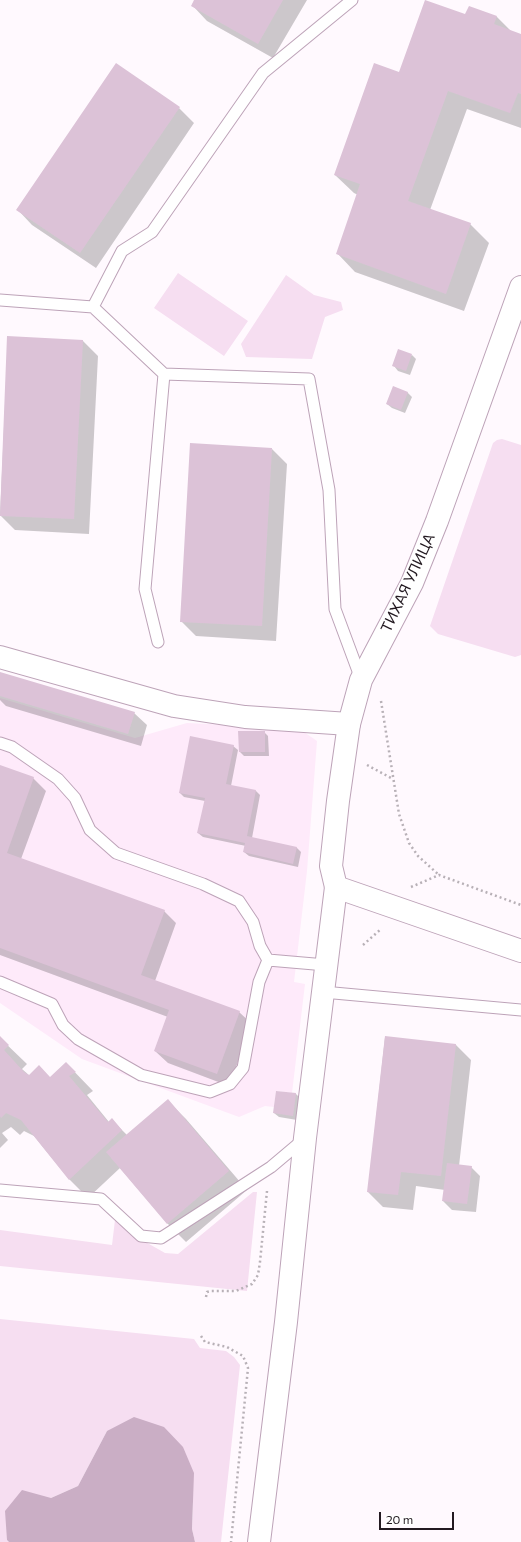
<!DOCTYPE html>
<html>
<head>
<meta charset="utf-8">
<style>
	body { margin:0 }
	#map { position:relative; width:521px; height:1542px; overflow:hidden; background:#fff9fe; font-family:Commissioner,sans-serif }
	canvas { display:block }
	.scale { position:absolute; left:379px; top:1512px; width:75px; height:18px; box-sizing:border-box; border:2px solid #231a21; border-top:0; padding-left:5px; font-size:12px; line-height:14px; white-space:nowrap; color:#231a21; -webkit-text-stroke:3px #fff; paint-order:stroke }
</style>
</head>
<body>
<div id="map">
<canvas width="521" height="1542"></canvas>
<div class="scale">20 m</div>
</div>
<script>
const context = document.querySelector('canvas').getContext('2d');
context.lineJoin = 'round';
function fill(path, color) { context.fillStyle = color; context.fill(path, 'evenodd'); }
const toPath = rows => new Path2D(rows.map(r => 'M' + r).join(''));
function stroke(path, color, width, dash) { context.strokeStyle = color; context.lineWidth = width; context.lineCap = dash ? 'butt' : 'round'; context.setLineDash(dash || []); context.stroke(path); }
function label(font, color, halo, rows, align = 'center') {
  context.font = font + ' Commissioner,sans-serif'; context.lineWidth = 3.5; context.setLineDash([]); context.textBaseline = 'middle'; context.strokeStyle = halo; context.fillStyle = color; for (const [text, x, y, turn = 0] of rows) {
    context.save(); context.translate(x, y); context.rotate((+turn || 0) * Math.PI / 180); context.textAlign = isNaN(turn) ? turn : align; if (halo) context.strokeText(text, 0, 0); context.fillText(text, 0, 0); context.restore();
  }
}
fill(toPath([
	[0,698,135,738,187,723,273,727,304,732,317,741,307,871,294,982,305,984,292,1093,276,1091,274,1107,265,1106,239,1117,82,1059,0,1003]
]), '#feeafa');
fill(toPath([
	[178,273,248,321,224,356,154,308],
	[286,275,314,295,341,302,343,310,325,317,312,359,246,357,241,344],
	[502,439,521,445,521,655,515,657,438,634,430,626,493,443,497,440],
	[253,1192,257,1192,247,1291,0,1266,0,1230,112,1245,115,1220,119,1221,142,1240,165,1253,178,1254],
	[0,1319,194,1339,200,1348,226,1351,234,1357,240,1365,221,1542,195,1542,192,1529,193,1503,107,1431,78,1486,51,1498,7,1540,9,1542,0,1542]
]), '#f6def1');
fill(toPath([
	[134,1417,164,1427,183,1447,194,1473,192,1529,195,1542,9,1542,7,1540,5,1511,22,1490,51,1498,78,1486,107,1431]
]), '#caaec5');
fill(toPath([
	[195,0,307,0,273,58,207,21,192,5],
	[469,7,497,17,511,31,521,35,521,128,467,109,430,210,470,224,489,243,464,311,355,272,337,253,358,195,354,193,335,175,400,74,466,16],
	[179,108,194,123,96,268,32,225,17,209],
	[8,337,83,341,98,356,89,534,15,530,0,515],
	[412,355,416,359,410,375,398,371,394,366],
	[407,392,412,397,405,413,392,408,387,404],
	[272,449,287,464,276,641,196,636,181,621],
	[0,673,134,713,147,725,141,746,6,706,0,700],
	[239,732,264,732,268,736,269,756,244,756,240,752],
	[233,746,238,750,231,786,256,791,260,795,252,838,297,848,301,852,298,867,249,856,244,852,246,846,203,837,198,833,205,801,184,797,180,793],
	[0,766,33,778,46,791,21,859,164,911,176,923,155,981,239,1012,252,1024,229,1086,168,1063,155,1051,168,1017,0,955],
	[385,1037,456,1045,471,1060,459,1166,471,1167,480,1176,476,1212,452,1210,443,1201,445,1190,416,1186,413,1210,383,1207,368,1192],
	[0,1038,27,1064,22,1069,30,1076,50,1078,66,1063,93,1091,87,1095,109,1122,112,1120,127,1135,168,1101,186,1119,247,1190,186,1242,167,1223,120,1168,88,1198,69,1179,34,1136,24,1131,20,1135,11,1127,2,1133,8,1140,0,1148],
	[277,1092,296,1094,300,1098,297,1120,279,1117,274,1113]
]), '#0003');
fill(toPath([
	[194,0,283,0,258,44,191,6],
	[425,0,465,14,469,6,497,16,494,24,521,34,521,94,518,93,510,113,448,91,408,201,471,223,446,294,336,254,360,184,334,175,374,63,399,72],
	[116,63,180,107,80,253,16,210],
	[7,336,83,340,74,519,0,516],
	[398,349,412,354,406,371,392,366],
	[393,386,408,392,401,410,386,404],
	[190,443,272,448,262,626,180,622],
	[0,672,135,712,128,734,0,696],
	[238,731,265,731,265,752,239,752],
	[190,736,234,745,226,784,256,790,247,836,297,847,293,864,243,852,245,843,197,833,205,798,179,793],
	[0,765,34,777,7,853,165,910,141,975,240,1011,217,1074,154,1051,169,1010,0,948],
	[0,1036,9,1045,4,1050,24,1072,29,1075,39,1065,50,1077,66,1062,76,1072,69,1076,108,1122,112,1118,122,1130,69,1180,21,1120,6,1113,1,1118,0,1116],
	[385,1036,456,1044,441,1176,401,1172,398,1195,367,1192],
	[276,1091,296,1093,293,1116,273,1113],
	[168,1099,229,1171,167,1224,106,1152],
	[447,1163,472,1166,467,1204,442,1201]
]), '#dcc2d7');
const service = toPath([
	[0,300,93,307,164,374,309,379,329,490,335,609,361,679],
	[93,307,122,251,152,232,263,73,352,0],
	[158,642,145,589,164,374],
	[0,743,12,747,58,779,75,798,90,830,116,853,203,884,239,901,253,922,260,946,268,960],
	[268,960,326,965],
	[0,982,52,1004,63,1025,78,1039,141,1075,210,1092,230,1084,243,1068,259,982,268,960],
	[323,992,521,1010],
	[0,1190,101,1199,141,1236,161,1238,271,1167,303,1140]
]);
const minor = toPath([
	[0,657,174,706,245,717,349,724],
	[259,1542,286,1322,305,1138,336,887]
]);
const tertiary = toPath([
	[521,287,437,521,412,583,361,680,349,724,338,801,331,866,336,887,521,951]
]);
stroke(service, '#bda3b8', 13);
stroke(minor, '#bda3b8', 24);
stroke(tertiary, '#bda3b8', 24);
stroke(toPath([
	[381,701,399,814,409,843,418,856,439,875],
	[367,765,393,779],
	[411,887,439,875,521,905],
	[363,945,381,929],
	[206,1297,207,1292,211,1291,236,1291,252,1284,258,1275,260,1262,267,1191],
	[201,1336,205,1342,227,1347,243,1356,248,1368,231,1542]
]), '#b8b1b7', 2.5, [2, 3]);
stroke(service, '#fff', 11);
stroke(minor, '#fff', 22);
stroke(tertiary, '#fff', 22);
label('15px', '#231a21', '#fff', [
	["ТИХАЯ УЛИЦА",408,583,-65]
]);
</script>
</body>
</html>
